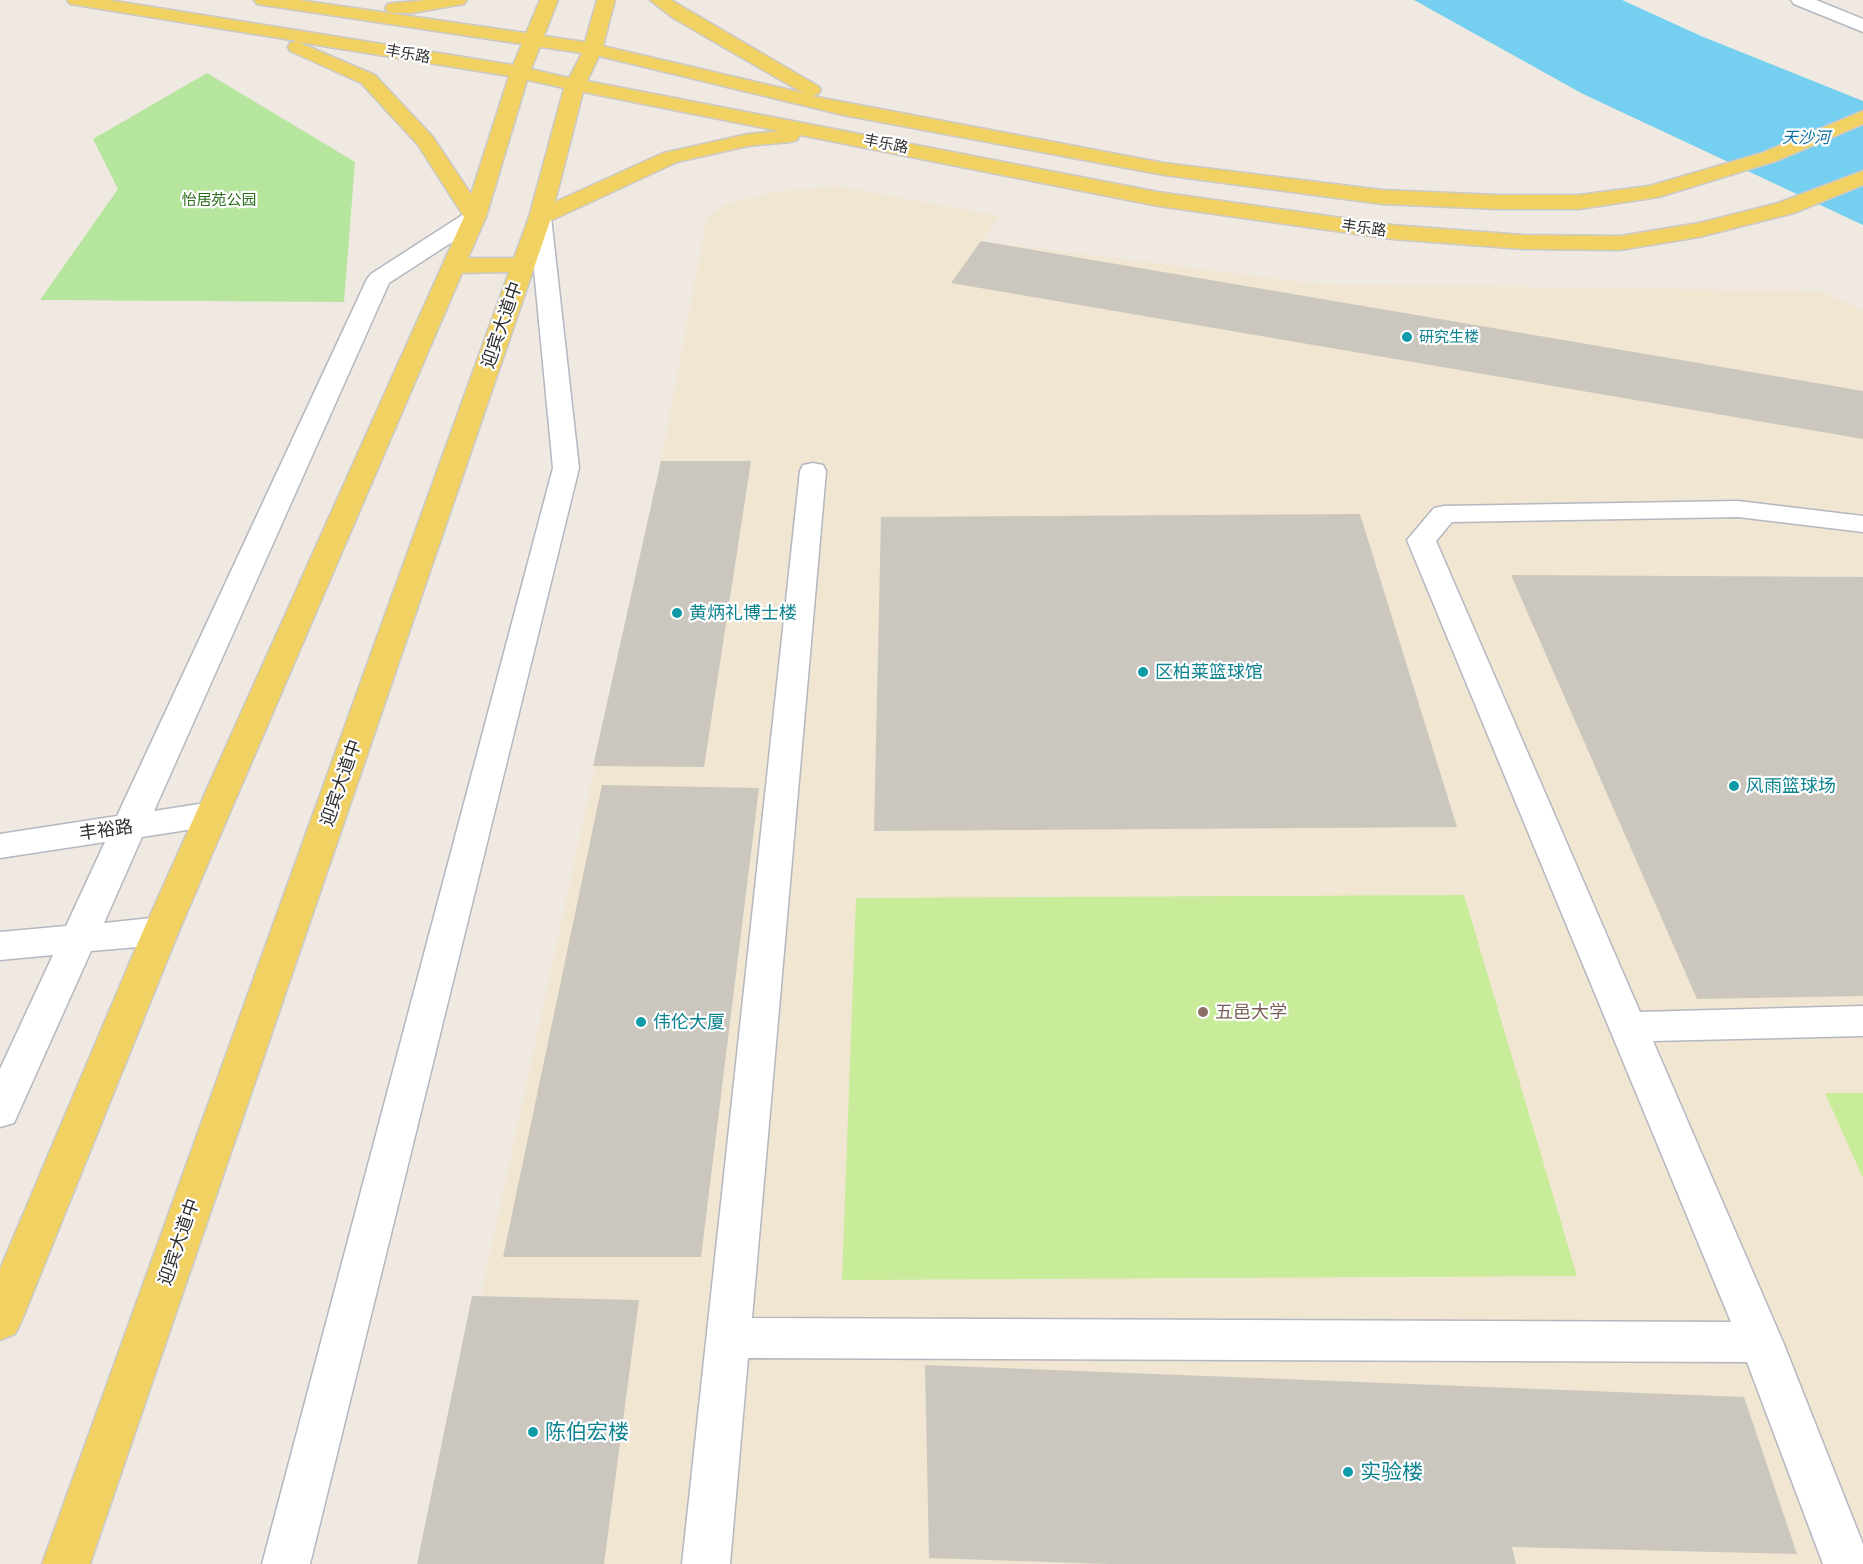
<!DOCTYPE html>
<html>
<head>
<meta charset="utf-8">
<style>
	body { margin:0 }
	canvas { display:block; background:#efe9e1 }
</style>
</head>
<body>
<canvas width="1863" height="1564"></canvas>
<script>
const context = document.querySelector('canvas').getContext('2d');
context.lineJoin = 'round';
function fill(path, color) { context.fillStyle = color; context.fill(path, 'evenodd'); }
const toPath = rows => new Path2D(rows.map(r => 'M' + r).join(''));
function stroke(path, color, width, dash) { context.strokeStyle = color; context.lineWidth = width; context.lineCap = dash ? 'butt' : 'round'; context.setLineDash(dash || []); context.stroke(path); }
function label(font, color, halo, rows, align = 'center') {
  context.font = font + ' "Golos Text","Noto Sans SC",sans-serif'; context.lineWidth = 4.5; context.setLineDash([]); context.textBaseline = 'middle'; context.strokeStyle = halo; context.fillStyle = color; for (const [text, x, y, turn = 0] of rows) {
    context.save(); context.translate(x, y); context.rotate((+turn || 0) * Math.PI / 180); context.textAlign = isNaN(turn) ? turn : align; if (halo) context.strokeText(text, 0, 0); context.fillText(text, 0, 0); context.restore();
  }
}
fill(toPath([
	[836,186,1000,216,981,241,1317,284,1820,291,1863,310,1863,1564,423,1564,661,461,707,218,727,204,776,192]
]), '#f0e6d1');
fill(toPath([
	[207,73,355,162,344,302,40,300,118,189,93,139]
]), '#b6e59e');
fill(toPath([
	[1464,895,1577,1276,842,1280,856,898],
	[1825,1093,1863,1093,1863,1178]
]), '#c9ec9a');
fill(toPath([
	[1414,0,1622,0,1701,36,1863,101,1863,225,1583,94]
]), '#75cff0');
fill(toPath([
	[981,241,1863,391,1863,439,951,283],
	[661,461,751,461,704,767,593,766],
	[1360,514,1457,827,874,831,881,517],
	[1511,575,1863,577,1863,996,1697,999],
	[602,785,759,788,701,1257,503,1257],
	[472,1296,639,1300,604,1564,417,1564],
	[925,1365,1744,1397,1797,1554,1512,1547,1516,1564,1108,1564,929,1558]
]), '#cbc7bf');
const minor = toPath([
	[1791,0,1816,0,1863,19,1863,32,1794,4,1791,0],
	[475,210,483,212,486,217,483,222,389,283,154,811,212,802,224,806,229,814,224,822,212,826,142,837,104,923,161,917,174,921,179,931,174,941,161,945,91,951,14,1123,0,1127,0,1069,53,955,0,960,0,932,66,926,105,842,0,858,0,834,117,816,367,279,371,274,467,212,475,210],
	[540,210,548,212,551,217,579,468,310,1564,262,1564,553,468,529,217,532,212,540,210],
	[813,463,823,465,826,471,752,1318,1731,1322,1407,540,1434,508,1444,506,1738,501,1863,516,1863,532,1738,517,1452,522,1436,541,1640,1012,1863,1006,1863,1036,1653,1041,1783,1342,1863,1544,1863,1564,1823,1564,1747,1362,748,1358,730,1564,682,1564,800,471,803,465,813,463]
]);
const major = toPath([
	[67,0,109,0,513,65,522,44,263,5,257,4,254,0,299,0,526,33,540,0,558,0,544,36,585,42,597,0,615,0,603,46,803,93,673,18,650,0,671,0,818,86,821,90,818,94,812,96,1164,163,1382,190,1497,195,1579,195,1649,186,1762,153,1863,111,1863,124,1776,161,1659,197,1579,209,1497,209,1382,204,1164,175,843,115,599,56,587,81,1158,192,1392,225,1523,235,1620,236,1699,223,1778,203,1863,171,1863,185,1794,213,1699,237,1620,250,1523,249,1392,239,1158,206,800,135,797,140,790,142,748,146,677,162,550,221,90,1564,42,1564,509,272,462,273,179,931,22,1320,15,1334,0,1340,0,1269,143,931,464,217,418,145,361,83,290,51,288,47,290,43,297,41,76,5,70,4,67,0],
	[298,42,509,76,471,194,433,137,375,75,298,42],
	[540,47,582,53,569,78,531,69,540,47],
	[527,80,564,88,529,217,514,258,468,258,486,217,527,80],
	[583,92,779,131,748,134,663,153,555,202,583,92],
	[427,0,467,0,464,4,458,5,412,13,394,13,388,12,385,8,388,4,394,3,427,0]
]);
stroke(minor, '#b4b7c1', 3);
stroke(major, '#c9c9c9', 3);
fill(minor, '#fff');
fill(major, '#f2d163');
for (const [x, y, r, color] of [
	[1407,337,6,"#0f9aa8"],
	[677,613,6,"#0f9aa8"],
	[1143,672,6,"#0f9aa8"],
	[1734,786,6,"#0f9aa8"],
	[1203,1012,6,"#8d6e63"],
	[641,1022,6,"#0f9aa8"],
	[533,1432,6,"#0f9aa8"],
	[1348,1472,6,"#0f9aa8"]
]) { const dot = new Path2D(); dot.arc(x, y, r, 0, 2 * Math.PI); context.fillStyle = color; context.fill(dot); stroke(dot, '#fff', 2); }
label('15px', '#2e2e2e', '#fff', [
	["丰乐路",408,54,10],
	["丰乐路",886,144,11],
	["丰乐路",1364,228,8]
]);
label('15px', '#2c6e1b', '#fff', [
	["怡居苑公园",219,200]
]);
label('15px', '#0d838f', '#fff', [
	["研究生楼",1419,337]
], 'left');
label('italic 16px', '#0d6fa3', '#fff', [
	["天沙河",1806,138]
]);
label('18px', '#2e2e2e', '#fff', [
	["迎宾大道中",502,325,-71],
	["迎宾大道中",341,783,-71],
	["丰裕路",106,830,-8],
	["迎宾大道中",179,1242,-71]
]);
label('18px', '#0d838f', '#fff', [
	["黄炳礼博士楼",689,613],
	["区柏莱篮球馆",1155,672],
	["风雨篮球场",1746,786],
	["伟伦大厦",653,1022]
], 'left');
label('18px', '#785e54', '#fff', [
	["五邑大学",1215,1012]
], 'left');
label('21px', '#0d838f', '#fff', [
	["陈伯宏楼",545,1432],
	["实验楼",1360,1472]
], 'left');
</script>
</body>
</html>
